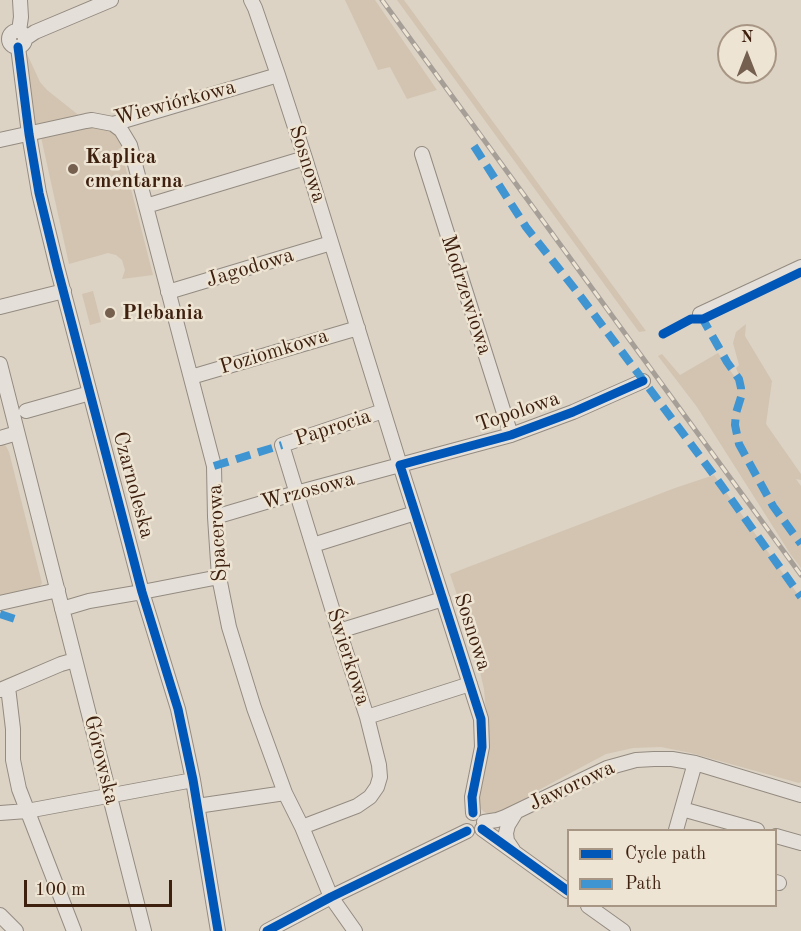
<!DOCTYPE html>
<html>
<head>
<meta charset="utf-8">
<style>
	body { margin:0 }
	#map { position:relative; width:801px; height:931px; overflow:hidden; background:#dcd3c5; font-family:"Old Standard TT",serif }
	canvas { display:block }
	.legend { position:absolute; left:567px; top:829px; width:210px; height:78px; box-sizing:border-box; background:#eee4d3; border:2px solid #a89685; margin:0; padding:8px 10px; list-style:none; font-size:18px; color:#3e200f }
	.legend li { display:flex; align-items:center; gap:12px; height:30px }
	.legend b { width:30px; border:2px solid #a89685 }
	.north { position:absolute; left:717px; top:24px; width:60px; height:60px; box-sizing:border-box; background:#eee4d3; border:2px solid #a89685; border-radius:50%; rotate:0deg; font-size:16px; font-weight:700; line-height:24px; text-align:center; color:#3e200f }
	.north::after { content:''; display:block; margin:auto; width:21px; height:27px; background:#755f4f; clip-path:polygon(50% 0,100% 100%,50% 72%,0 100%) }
	.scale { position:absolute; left:24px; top:880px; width:148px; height:27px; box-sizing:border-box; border:3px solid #3e200f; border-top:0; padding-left:8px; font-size:18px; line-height:21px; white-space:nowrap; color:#3e200f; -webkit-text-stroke:4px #eee4d3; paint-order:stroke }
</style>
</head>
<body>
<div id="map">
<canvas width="801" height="931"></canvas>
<ul class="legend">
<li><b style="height:8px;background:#0057b8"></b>Cycle path</li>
<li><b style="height:8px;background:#3f94d2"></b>Path</li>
</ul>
<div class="north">N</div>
<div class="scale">100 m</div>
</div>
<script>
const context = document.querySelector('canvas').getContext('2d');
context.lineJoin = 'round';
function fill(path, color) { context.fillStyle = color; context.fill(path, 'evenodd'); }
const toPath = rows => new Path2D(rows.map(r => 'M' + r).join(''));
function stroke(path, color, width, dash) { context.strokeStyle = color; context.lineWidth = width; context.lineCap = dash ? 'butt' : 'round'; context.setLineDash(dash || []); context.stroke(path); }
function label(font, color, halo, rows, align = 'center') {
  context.font = font + ' "Old Standard TT",serif'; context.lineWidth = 5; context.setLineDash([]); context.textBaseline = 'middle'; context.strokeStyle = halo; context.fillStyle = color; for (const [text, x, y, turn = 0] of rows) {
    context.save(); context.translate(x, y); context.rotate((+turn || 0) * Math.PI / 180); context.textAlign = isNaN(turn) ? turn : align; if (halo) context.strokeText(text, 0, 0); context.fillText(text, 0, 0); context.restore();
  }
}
fill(toPath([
	[345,0,375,0,437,90,407,99,390,67,378,70],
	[397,0,404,0,646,331,639,332],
	[23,45,40,82,47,90,86,121,113,124,130,145,118,149,122,154,153,275,122,279,125,270,122,260,116,255,108,253,69,264,41,137,29,134],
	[93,291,101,322,90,325,82,294],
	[746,324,745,336,772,381,766,424,801,474,801,480,796,479,801,486,801,568,791,555,697,407,658,356,662,354,680,375,718,353,737,380,740,377,736,368,739,365,733,343,736,332],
	[1,443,6,446,9,452,42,583,38,589,0,598,0,444],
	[714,475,801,599,801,782,799,783,691,753,661,747,633,748,606,754,535,792,538,798,498,815,490,815,484,812,478,806,477,797,488,734,484,689,474,646,450,574,675,488]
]), '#d2c4b0');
const minor = toPath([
	[251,0,255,8,278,75,305,158,400,465,481,719,482,747,472,797,473,813],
	'9 39a8 8 0 1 1 16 0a8 8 0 1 1-16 0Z',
	[19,31,21,17,20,0],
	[26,38,35,32,111,0],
	[18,47,29,134,39,193,57,267,142,592,178,709,193,780,218,931],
	[113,124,121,130,130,145,214,466,215,517,219,577,229,627,254,708,285,793,302,827,331,897,355,931],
	[0,140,86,121,92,120,113,124,278,75],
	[422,154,511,435],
	[146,206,305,158],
	[168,292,331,243],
	[0,307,64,291],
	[700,314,801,267],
	[0,364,144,931],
	[191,377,358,328],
	[26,411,90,393],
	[0,438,17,433],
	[215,517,296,493,511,435,573,412,643,381],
	[313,545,415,513],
	[0,603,58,590],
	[62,609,89,601,142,592,219,577],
	[339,631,443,599],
	[8,687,13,729,13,760,19,789,74,931],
	[0,690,61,664,75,660],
	[367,717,470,684],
	[197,806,285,793],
	[682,809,757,830],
	[0,813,27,811,193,780],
	[484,822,497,820,505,817,607,768,636,760,654,759,672,759,695,763,801,795],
	[302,827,357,806,370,797,377,787,380,777,379,765,367,717,339,631,282,445,383,411],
	[482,829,568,891],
	[676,830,695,763],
	[776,836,801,843],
	[513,850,507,841,506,833,508,825,516,812],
	[776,882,779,883],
	[588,906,623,931],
	[0,915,16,931],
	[267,931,331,897,467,831]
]);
stroke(minor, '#948b81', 16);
stroke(minor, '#e4e0d9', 14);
const rail = toPath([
	[382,0,801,575]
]);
stroke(rail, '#a69f98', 5);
stroke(rail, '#eee4d3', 3, [9]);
stroke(toPath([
	[474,146,526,227,578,293,714,475,801,597],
	[701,316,727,362,739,379,741,388,741,397,736,413,735,425,739,444,773,506,801,544],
	[214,466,282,445],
	[0,614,15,619]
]), '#3f94d2', 8, [15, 8]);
stroke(toPath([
	[18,47,29,134,39,193,57,267,142,592,178,709,193,780,218,931],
	[663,334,691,319,703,319,801,272],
	[473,813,472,797,482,747,481,719,400,465,511,435,573,412,643,381],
	[482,829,568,891],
	[267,931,331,897,467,831]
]), '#0057b8', 9);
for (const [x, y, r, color] of [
	[73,169,6,"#755f4f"],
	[110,313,6,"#755f4f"]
]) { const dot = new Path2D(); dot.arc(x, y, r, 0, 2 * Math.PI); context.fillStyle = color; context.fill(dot); stroke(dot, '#eee4d3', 2); }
label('21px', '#3e200f', '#eee4d3', [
	["Wiewiórkowa",175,103,-15],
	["Sosnowa",307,164,72],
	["Jagodowa",250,268,-17],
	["Modrzewiowa",466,295,72],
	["Poziomkowa",274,352,-17],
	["Topolowa",518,412,-19],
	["Paprocia",333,428,-18],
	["Czarnoleska",133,485,75],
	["Wrzosowa",308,491,-15],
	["Spacerowa",218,533,-93],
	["Sosnowa",472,632,72],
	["Świerkowa",348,657,72],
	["Górowska",101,760,76],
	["Jaworowa",572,786,-25]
]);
label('bold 21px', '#3e200f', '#eee4d3', [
	["Kaplica",85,157],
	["cmentarna",85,181],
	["Plebania",122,313]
], 'left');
</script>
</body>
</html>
